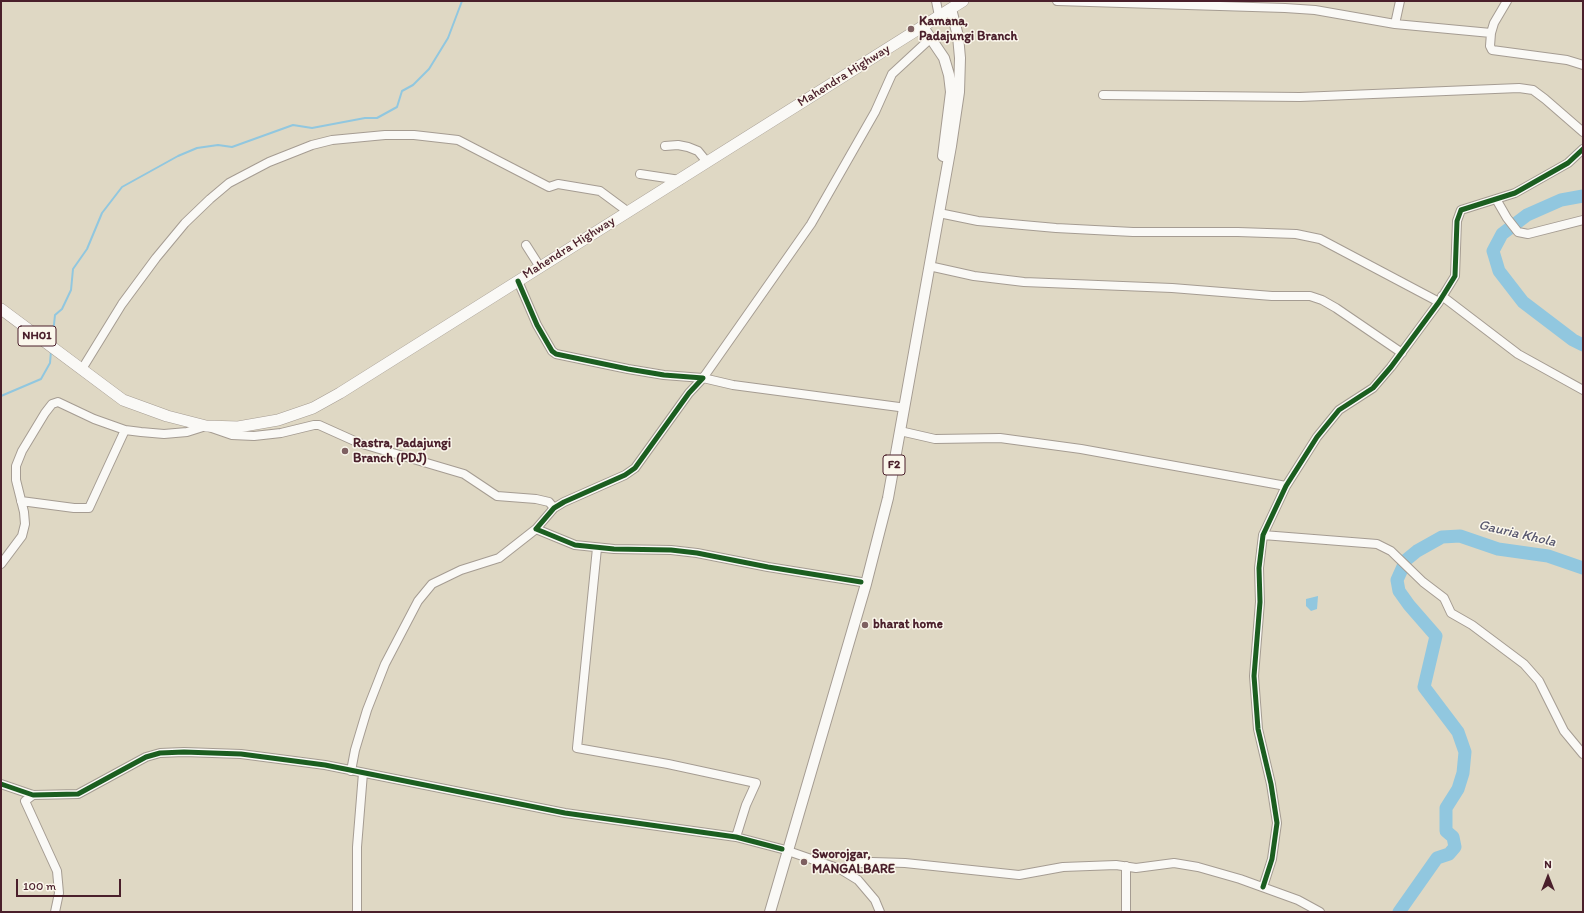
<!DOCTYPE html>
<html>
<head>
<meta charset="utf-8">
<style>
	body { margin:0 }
	#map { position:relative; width:1584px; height:913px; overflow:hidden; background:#dfd8c4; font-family:Itim,sans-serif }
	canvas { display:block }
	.frame { position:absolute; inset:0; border:2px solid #4a1f2b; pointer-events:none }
	.north { position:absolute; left:1528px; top:857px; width:40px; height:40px; -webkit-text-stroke:3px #fbf7ec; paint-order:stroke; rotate:0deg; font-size:11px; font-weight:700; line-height:16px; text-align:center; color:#4a1f2b }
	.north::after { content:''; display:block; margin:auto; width:14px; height:18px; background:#4a1f2b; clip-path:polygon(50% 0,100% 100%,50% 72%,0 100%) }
	.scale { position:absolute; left:16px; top:879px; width:105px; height:18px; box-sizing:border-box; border:2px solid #4a1f2b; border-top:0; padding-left:5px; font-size:12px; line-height:14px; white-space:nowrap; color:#4a1f2b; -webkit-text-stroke:3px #fbf7ec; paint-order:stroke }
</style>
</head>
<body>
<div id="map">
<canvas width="1584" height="913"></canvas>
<div class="frame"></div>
<div class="north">N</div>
<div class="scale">100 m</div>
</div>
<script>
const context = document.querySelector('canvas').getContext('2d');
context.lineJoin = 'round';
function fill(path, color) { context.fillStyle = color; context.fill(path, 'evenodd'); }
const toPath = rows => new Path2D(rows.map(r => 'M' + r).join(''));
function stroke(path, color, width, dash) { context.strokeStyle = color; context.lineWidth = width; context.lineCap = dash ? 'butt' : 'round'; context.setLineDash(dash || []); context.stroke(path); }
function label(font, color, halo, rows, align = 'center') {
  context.font = font + ' Itim,sans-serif'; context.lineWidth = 3; context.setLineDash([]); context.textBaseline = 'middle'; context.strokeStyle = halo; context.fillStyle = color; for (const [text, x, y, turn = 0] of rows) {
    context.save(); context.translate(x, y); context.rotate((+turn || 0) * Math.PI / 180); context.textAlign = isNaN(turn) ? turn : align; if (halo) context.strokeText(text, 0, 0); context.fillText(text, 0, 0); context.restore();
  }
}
fill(toPath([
	[1318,596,1317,609,1311,611,1306,606,1306,599]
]), '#91c7df');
stroke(toPath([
	[52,343,55,315,62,309,71,290,73,269,87,249,102,213,122,187,178,156,197,148,218,145,232,147,293,125,312,128,365,118,377,118,397,107,402,91,413,85,429,69,448,38,462,1],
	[1,396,41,379,50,363,51,351]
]), '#91c7df', 2);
stroke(toPath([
	[1583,196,1561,200,1527,215,1502,234,1493,251,1499,271,1523,302,1573,340,1583,345],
	[1399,912,1437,858,1449,854,1455,847,1453,837,1446,831,1446,808,1458,789,1463,773,1465,752,1458,732,1424,687,1436,636,1409,605,1399,591,1397,580,1406,560,1417,551,1442,537,1460,536,1498,549,1548,556,1583,568]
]), '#91c7df', 13);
const minor = toPath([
	[936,1,939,16],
	[1057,1,1285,8,1315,10,1395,24,1491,33],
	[1507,1,1494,23,1491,33,1490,46,1492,50,1567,60,1583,65],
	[1395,24,1400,1],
	[1103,95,1300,97,1519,88,1533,90,1545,99,1583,132],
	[665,146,678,145,688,147,698,151,707,162],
	[640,174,680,180],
	[1496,199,1507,218,1518,232,1528,234,1583,220],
	[939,213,978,221,1056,228,1133,232,1238,232,1296,234,1320,239,1439,302],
	[526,245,540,267],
	[929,266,974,276,1024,282,1172,288,1272,296,1310,296,1322,300,1336,308,1402,353],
	[518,281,537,325,552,351,556,354,628,369,664,375,703,378,689,393,635,468,625,475,564,502,554,508,536,529,575,545,614,549,671,550,697,553,768,567,861,582],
	[1442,296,1518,354,1583,390],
	[82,369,122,304,156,258,185,223,210,199,229,183,269,162,312,145,332,140,385,135,414,135,458,140,549,187,558,184,600,191,627,211],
	[899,407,733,385,703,378,811,224,875,112,892,74,931,38],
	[900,431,935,439,1000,438,1081,449,1286,486],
	[21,501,74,508,89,508,125,430],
	[1263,535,1377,544,1391,551,1423,582,1444,598,1451,613,1472,625,1524,664,1539,681,1564,731,1583,754],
	[597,548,577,748,668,764,756,783,746,805,736,837],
	[1,564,22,536,25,524,24,512,16,480,16,466,22,451,45,413,52,404,58,402,94,419,125,430,141,432,164,434,187,432,206,426,232,435,254,436,281,433,314,425,319,425,359,443,464,474,497,496,536,499,549,502,554,508],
	[351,771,355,750,367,710,385,664,418,601,432,584,461,570,499,558,536,529],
	[1,784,33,795,78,794,146,757,160,753,184,752,241,754,325,765,565,813,736,837,782,849],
	[33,795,25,801,57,871,59,893,55,912],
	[788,851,840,869,858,880,875,900,880,912],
	[1126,866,1126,912],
	[840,869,853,864,872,862,905,863,1019,875,1063,867,1116,865,1136,868,1174,863,1198,867,1240,879,1298,900,1320,912],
	[1263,887,1272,859,1277,823,1271,784,1258,729,1254,676,1260,602,1259,568,1263,535,1286,486,1317,437,1339,410,1373,388,1391,367,1439,302,1455,276,1457,221,1461,210,1515,193,1568,163,1583,149],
	[357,912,357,847,363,773]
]);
const major = toPath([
	[923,27,944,58,949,75,951,92,943,156],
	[770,912,866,584,888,498,951,146,959,92,960,58,958,36,951,9]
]);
const highway = toPath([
	[1,309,123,400,167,416,206,426,238,427,278,420,313,408,340,393,963,1]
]);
stroke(minor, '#a59c92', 10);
stroke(major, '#a59c92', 12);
stroke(highway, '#a59c92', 12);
stroke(minor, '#faf9f6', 8);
stroke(major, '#faf9f6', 10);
stroke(highway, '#faf9f6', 11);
stroke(toPath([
	[518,281,537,325,552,351,556,354,628,369,664,375,703,378,689,393,635,468,625,475,564,502,554,508,536,529,575,545,614,549,671,550,697,553,768,567,861,582],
	[1,784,33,795,78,794,146,757,160,753,184,752,241,754,325,765,565,813,736,837,782,849],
	[1263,887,1272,859,1277,823,1271,784,1258,729,1254,676,1260,602,1259,568,1263,535,1286,486,1317,437,1339,410,1373,388,1391,367,1439,302,1455,276,1457,221,1461,210,1515,193,1568,163,1583,149]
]), '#1b5e20', 5);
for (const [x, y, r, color] of [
	[911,29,4,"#7e6061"],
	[345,451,4,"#7e6061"],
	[865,625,4,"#7e6061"],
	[804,862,4,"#7e6061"]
]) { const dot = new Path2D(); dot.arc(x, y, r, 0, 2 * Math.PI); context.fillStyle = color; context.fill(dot); stroke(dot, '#fbf7ec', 1.5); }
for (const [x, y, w] of [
	[37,336,38],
	[894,465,22]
]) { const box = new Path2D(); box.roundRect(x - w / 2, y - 10, w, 20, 3); context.fillStyle = '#fbf7ec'; context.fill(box); stroke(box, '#4a1f2b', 1); }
label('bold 12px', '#4a1f2b', null, [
	["NH01",37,336],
	["F2",894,465]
]);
label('bold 13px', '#4a1f2b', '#fbf7ec', [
	["Kamana,",919,22],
	["Padajungi Branch",919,37],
	["Rastra, Padajungi",353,444],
	["Branch (PDJ)",353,459],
	["bharat home",873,625],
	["Sworojgar,",812,855],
	["MANGALBARE",812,870]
], 'left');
label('13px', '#4a1f2b', '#fbf7ec', [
	["Mahendra Highway",844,76,-32],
	["Mahendra Highway",569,248,-32]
]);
label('italic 14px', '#57576e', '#fbf7ec', [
	["Gauria Khola",1517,534,13]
]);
</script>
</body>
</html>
